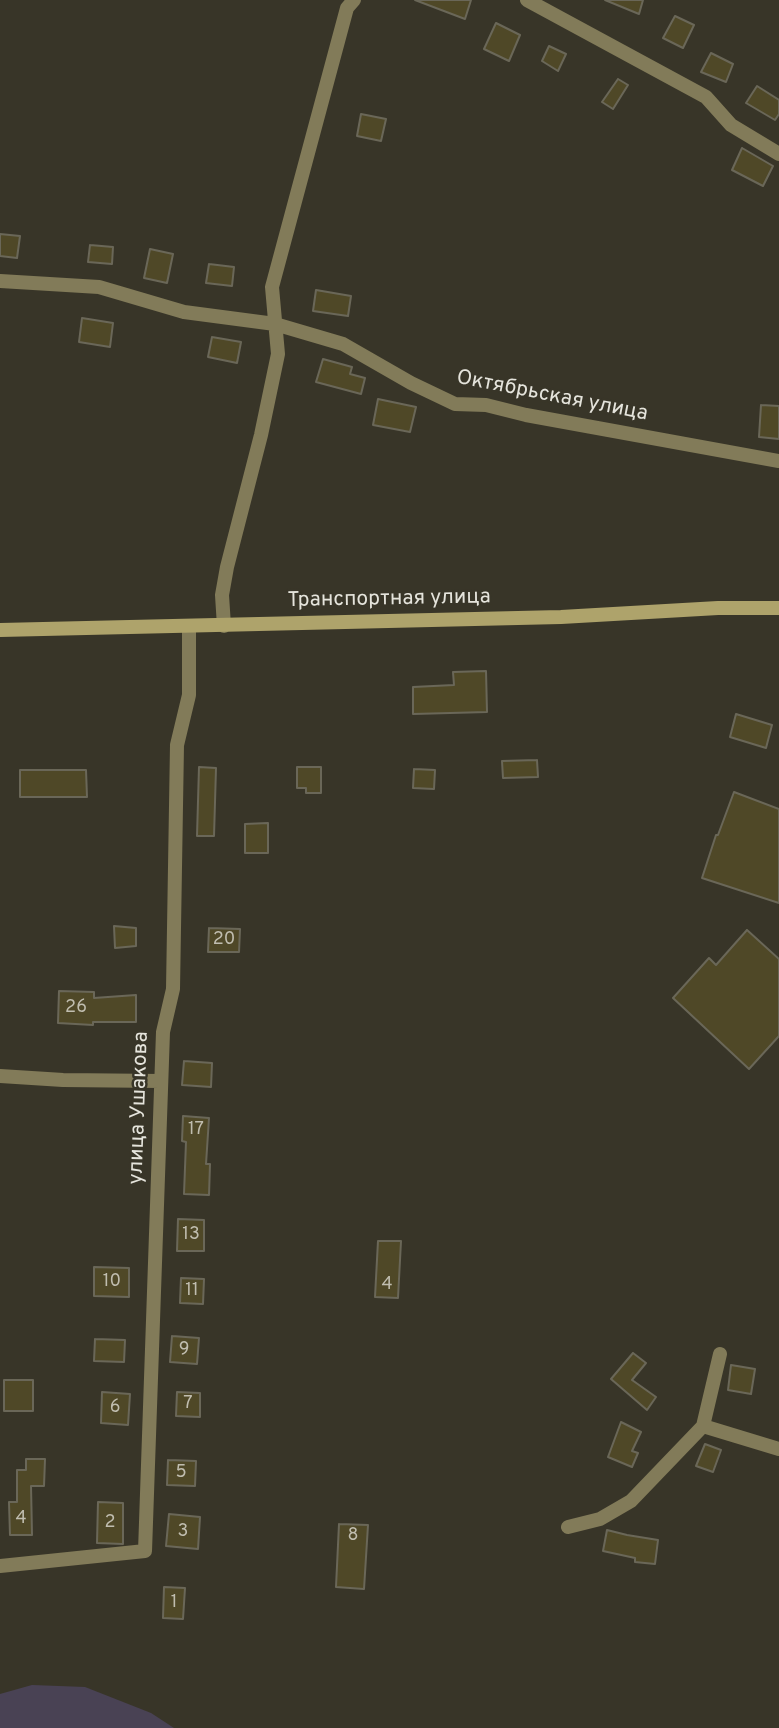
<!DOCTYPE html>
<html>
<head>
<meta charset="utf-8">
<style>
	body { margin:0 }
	canvas { display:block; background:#383528 }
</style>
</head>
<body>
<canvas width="779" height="1728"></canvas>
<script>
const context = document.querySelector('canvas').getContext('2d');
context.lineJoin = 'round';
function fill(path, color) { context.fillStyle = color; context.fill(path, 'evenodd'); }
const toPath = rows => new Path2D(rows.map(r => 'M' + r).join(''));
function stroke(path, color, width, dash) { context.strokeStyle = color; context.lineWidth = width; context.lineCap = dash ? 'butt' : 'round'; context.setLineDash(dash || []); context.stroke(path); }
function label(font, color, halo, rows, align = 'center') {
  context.font = font + ' Overpass,sans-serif'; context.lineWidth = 5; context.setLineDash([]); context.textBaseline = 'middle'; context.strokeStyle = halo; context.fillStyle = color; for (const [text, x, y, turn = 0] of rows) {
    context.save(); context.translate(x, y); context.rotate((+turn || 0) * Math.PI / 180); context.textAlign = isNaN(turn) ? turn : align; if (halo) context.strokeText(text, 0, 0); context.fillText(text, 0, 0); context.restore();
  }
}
fill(toPath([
	[32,1685,85,1687,151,1713,174,1728,0,1728,0,1694]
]), '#494254');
const building = toPath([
	[415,0,471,0,465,19,415,0],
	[605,0,643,0,639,14,605,0],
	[675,16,694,25,683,48,663,38,675,16],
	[496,23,520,35,509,61,484,49,496,23],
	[549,46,566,54,558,71,542,61,549,46],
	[711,53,733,64,726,82,701,72,711,53],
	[618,79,628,85,613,109,602,102,618,79],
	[757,86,779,100,779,114,775,120,746,103,757,86],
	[361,114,386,119,381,141,357,136,361,114],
	[742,148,773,166,763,186,732,170,742,148],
	[0,234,20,236,17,258,0,256,0,234],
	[90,245,113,247,112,264,88,262,90,245],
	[150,249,173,254,167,283,144,278,150,249],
	[209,264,234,267,232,286,206,283,209,264],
	[316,290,351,296,348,316,313,311,316,290],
	[82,318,113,323,110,347,79,342,82,318],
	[212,337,241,342,237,363,208,357,212,337],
	[323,359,352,367,350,374,365,378,361,394,316,382,323,359],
	[378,399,416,407,410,432,373,425,378,399],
	[761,405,779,406,779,439,759,437,761,405],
	[486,671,487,712,413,714,413,687,454,685,453,672,486,671],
	[736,714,772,725,766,748,730,737,736,714],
	[537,760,538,777,503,778,502,761,537,760],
	[199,767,216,768,214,836,197,836,199,767],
	[297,767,321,767,321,793,306,793,306,788,297,788,297,767],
	[414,769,435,770,434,789,413,788,414,769],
	[20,770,86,770,87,797,20,797,20,770],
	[734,792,779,809,779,903,702,878,716,835,718,835,734,792],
	[268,823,268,853,245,853,245,824,268,823],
	[114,926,136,928,136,946,115,948,114,926],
	[209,928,240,929,239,952,208,952,209,928],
	[747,930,779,959,779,1036,749,1069,673,998,709,958,716,965,747,930],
	[59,991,94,992,94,998,136,995,136,1022,93,1022,93,1025,58,1023,59,991],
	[184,1061,212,1063,211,1087,182,1085,184,1061],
	[183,1116,209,1118,206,1164,210,1164,209,1195,184,1194,186,1142,182,1141,183,1116],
	[178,1219,204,1220,204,1251,177,1251,178,1219],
	[378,1241,401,1241,398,1298,375,1297,378,1241],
	[94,1267,129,1268,129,1297,94,1296,94,1267],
	[181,1278,204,1279,203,1304,180,1303,181,1278],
	[172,1336,199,1338,197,1364,170,1362,172,1336],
	[95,1339,125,1340,124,1362,94,1361,95,1339],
	[633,1353,646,1363,632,1380,656,1397,647,1410,611,1379,633,1353],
	[731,1365,755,1369,751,1394,728,1390,731,1365],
	[4,1380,33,1380,33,1411,4,1411,4,1380],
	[102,1392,130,1394,128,1425,101,1423,102,1392],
	[177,1392,200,1393,200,1417,176,1416,177,1392],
	[621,1422,641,1432,632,1451,638,1453,632,1467,608,1457,621,1422],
	[705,1444,721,1450,713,1472,696,1466,705,1444],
	[26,1459,45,1459,44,1486,31,1486,32,1535,10,1535,9,1502,17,1502,17,1470,26,1470,26,1459],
	[168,1460,196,1461,195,1486,167,1485,168,1460],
	[98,1502,123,1503,123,1544,97,1543,98,1502],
	[169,1514,200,1517,198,1549,166,1546,169,1514],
	[339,1524,368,1525,364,1589,336,1587,339,1524],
	[607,1530,627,1535,658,1540,655,1564,635,1562,635,1558,603,1551,607,1530],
	[164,1587,185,1588,183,1619,163,1618,164,1587]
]);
fill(building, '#4f4827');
stroke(building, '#6a6758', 2);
stroke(toPath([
	[527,0,706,97,731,125,779,154],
	[0,281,99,287,184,312,275,324,343,344,411,383,455,404,486,405,526,415,779,461],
	[224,626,222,595,227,567,261,435,278,354,272,287,347,8,354,0],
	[0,1076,63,1080,161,1081],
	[703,1426,779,1449],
	[568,1527,600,1519,631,1501,703,1426,720,1354],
	[0,1566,145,1551,163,1032,173,989,177,745,189,695,189,627]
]), '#827b59', 14);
stroke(toPath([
	[0,630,561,617,718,608,779,608]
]), '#aea36b', 14);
label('18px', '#c0bdaf', null, [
	["20",224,940],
	["26",76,1008],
	["17",196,1130],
	["13",191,1235],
	["10",112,1282],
	["4",387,1285],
	["11",192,1291],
	["9",184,1350],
	["7",188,1404],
	["6",115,1408],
	["5",181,1473],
	["4",21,1519],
	["2",110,1523],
	["3",183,1532],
	["8",353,1536],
	["1",174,1603]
]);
label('21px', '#e5e4dc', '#383528', [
	["Октябрьская улица",552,397,11],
	["Транспортная улица",389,600,-1],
	["улица Ушакова",140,1108,-88]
]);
</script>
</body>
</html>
